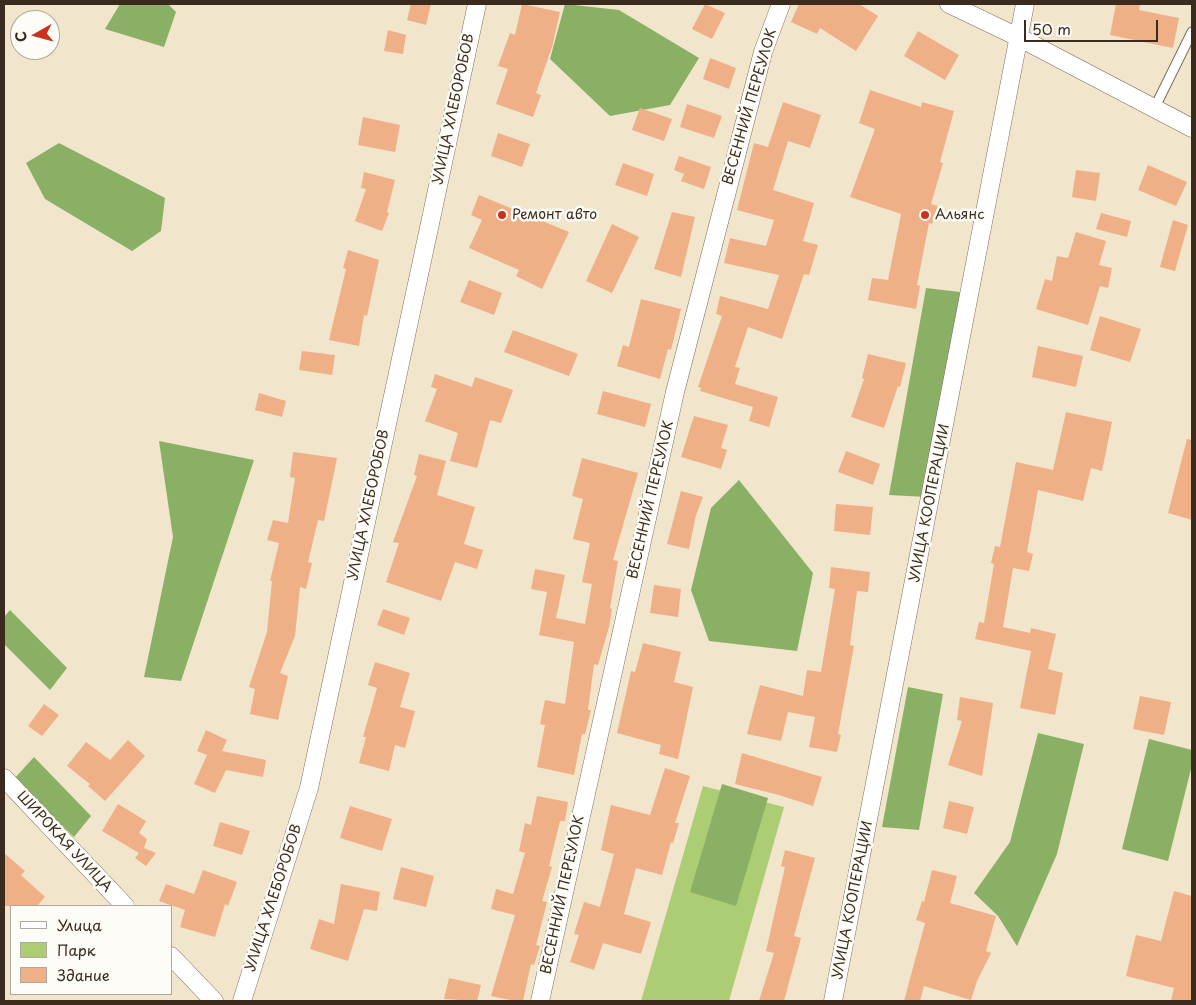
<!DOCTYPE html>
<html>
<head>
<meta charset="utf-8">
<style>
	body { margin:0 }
	#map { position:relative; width:1196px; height:1005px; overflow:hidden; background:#f1e6cb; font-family:"Playpen Sans",sans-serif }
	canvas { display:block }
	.frame { position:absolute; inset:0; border:5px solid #3b2a1e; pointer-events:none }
	.legend { position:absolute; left:10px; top:905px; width:162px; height:90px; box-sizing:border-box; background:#fdfcf7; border:1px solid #afa8a0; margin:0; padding:6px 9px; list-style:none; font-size:15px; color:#3b2a1e }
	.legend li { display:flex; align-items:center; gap:10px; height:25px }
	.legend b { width:25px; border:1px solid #afa8a0 }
	.north { position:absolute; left:10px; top:10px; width:50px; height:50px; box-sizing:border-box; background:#fdfcf7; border:1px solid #afa8a0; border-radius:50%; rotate:263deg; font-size:14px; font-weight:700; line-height:20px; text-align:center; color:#3b2a1e }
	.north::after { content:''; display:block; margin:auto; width:18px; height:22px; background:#c8321e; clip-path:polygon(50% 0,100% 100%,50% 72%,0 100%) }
	.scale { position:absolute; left:1024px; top:20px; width:134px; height:22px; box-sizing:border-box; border:2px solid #3b2a1e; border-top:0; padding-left:6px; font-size:15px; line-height:18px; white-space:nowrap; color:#3b2a1e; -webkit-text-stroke:4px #fdfcf7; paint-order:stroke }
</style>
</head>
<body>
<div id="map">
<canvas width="1196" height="1005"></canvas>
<div class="frame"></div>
<ul class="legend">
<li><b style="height:6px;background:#fff"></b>Улица</li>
<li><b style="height:14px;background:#adcd75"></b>Парк</li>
<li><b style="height:14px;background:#efaf87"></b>Здание</li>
</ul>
<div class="north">С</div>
<div class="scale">50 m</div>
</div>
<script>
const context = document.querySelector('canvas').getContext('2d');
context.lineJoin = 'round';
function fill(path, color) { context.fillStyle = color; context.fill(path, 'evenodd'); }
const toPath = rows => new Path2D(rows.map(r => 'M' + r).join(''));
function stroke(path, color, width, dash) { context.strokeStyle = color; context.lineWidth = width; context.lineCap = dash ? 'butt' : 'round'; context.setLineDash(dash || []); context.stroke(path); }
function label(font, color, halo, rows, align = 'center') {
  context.font = font + ' "Playpen Sans",sans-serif'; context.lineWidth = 5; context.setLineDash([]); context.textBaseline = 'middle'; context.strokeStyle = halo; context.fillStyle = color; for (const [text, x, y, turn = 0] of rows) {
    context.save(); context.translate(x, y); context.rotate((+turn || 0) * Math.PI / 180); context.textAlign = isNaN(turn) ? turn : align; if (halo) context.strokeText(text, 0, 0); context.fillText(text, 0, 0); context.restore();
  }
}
fill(toPath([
	[703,786,784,807,729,1001,641,1001]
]), '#adcd75');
fill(toPath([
	[120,4,168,4,176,12,164,47,105,29],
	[565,4,619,10,699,58,670,105,610,116,550,59],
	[59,143,165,198,161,231,132,251,45,199,26,163],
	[926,288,960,292,926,497,889,495],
	[159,441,254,460,181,681,144,677,173,537],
	[739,480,813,573,797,651,709,641,691,590,711,508],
	[10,610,67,668,50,690,4,644,4,617],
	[908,687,943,694,919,830,882,827],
	[1038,733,1084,744,1057,854,1017,946,998,916,974,893,1010,842],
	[1149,739,1192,750,1192,765,1168,861,1122,849],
	[34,757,91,816,74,837,14,779],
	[722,784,768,798,736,906,690,892]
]), '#8ab066');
fill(toPath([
	[411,4,431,4,426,25,407,20],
	[522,4,560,12,552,47,536,93,541,95,533,117,496,104,508,69,498,66,510,33,515,35],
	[705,4,725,13,712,39,692,29],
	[799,4,859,4,878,16,856,51,820,28,817,34,791,22],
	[1116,4,1140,4,1139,10,1179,18,1173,48,1110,35],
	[388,30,406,35,403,54,384,51],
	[918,31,959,55,945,80,904,56],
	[710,58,736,68,729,89,703,79],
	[870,90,921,107,922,102,954,111,940,162,943,163,931,204,938,206,932,224,929,223,917,285,920,286,916,309,868,300,872,278,888,280,901,214,850,197,875,129,859,123],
	[783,102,821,115,810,148,788,141,773,190,814,203,803,241,818,245,809,275,804,274,782,339,748,327,735,367,740,368,735,384,778,397,769,427,749,421,753,407,700,391,701,388,698,387,722,316,716,314,720,296,768,309,779,275,724,263,730,238,766,246,774,220,737,210,754,143,768,147],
	[687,104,722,116,714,138,680,127],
	[640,108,672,119,664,141,632,130],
	[363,117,400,125,395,152,358,145],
	[498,133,530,144,522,167,491,156],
	[679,156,711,167,704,189,681,181,684,174,674,170],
	[623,163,654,174,647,196,615,185],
	[1148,165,1187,182,1176,206,1138,190],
	[1076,170,1100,173,1096,201,1072,197],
	[364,172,395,180,387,212,389,213,382,231,355,221,366,189,361,188],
	[479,195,569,232,542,289,516,276,519,270,469,248,482,220,471,215],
	[672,212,695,217,681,277,654,269],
	[1101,213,1131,221,1127,237,1096,229],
	[1173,220,1188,225,1175,271,1160,267],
	[612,224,639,237,612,293,586,281],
	[1076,232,1106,241,1099,265,1112,268,1108,288,1100,286,1088,325,1036,309,1045,279,1052,281,1057,256,1068,258],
	[348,250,379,260,367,316,364,315,359,346,329,340,346,269,343,268],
	[469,280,502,293,494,315,460,302],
	[641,299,681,309,671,350,668,349,660,379,617,366,623,345,629,347],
	[1100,316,1141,329,1130,362,1090,350],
	[513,330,578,354,569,376,504,352],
	[1038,346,1083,356,1076,387,1032,377],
	[302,351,335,355,332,375,299,370],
	[868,354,906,363,900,387,898,386,884,428,851,417,864,379,862,378],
	[435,374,472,387,475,377,513,390,501,423,490,420,477,468,450,461,458,433,425,421,437,389,431,387],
	[603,391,651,404,645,427,597,414],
	[259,393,286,401,282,417,255,410],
	[1066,412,1112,422,1102,471,1091,468,1083,501,1038,490,1027,552,1033,554,1029,571,1013,568,1003,627,1030,633,1031,628,1056,634,1048,669,1063,673,1055,715,1020,708,1031,651,975,639,979,622,984,623,994,564,991,563,995,546,1000,547,1016,462,1053,470],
	[694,416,728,425,721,448,727,450,721,469,681,457],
	[1187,439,1192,440,1192,520,1168,513],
	[846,451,880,464,873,485,838,472],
	[293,452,337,458,324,521,318,520,308,562,312,563,306,589,300,587,295,636,280,673,288,676,278,720,250,714,255,689,249,687,267,632,272,581,270,581,279,543,267,540,273,520,288,523,295,478,290,477],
	[419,454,446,461,437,495,475,507,464,544,483,550,477,569,455,562,441,601,386,582,399,543,393,542,417,476,414,475],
	[582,458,638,473,613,560,618,561,610,608,612,609,609,627,598,665,594,664,588,710,591,710,585,734,582,734,574,775,537,767,545,725,540,724,545,700,565,704,574,642,539,635,547,592,531,589,535,569,565,575,556,618,585,624,592,584,582,582,590,543,573,539,583,499,572,496],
	[681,491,703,497,696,515,689,549,667,544],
	[836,504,873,507,870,535,834,531],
	[831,567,870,572,868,592,857,591,850,645,854,646,838,734,841,735,837,752,809,747,815,717,788,712,781,741,747,734,760,685,803,696,807,670,821,672,835,589,829,588],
	[654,585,681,589,678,617,650,613],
	[383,609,410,618,404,635,377,625],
	[643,643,681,652,674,682,693,687,678,759,659,754,661,745,617,733,631,671,635,672],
	[375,662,410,673,400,707,415,711,405,748,395,745,389,771,359,763,366,737,363,737,377,688,368,685],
	[1140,696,1171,702,1164,735,1133,729],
	[960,697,993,703,982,776,948,765,962,721,957,720],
	[44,704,59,715,42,736,28,726],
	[206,730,227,740,222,751,266,760,263,777,226,770,215,793,194,784,207,755,197,751],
	[128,740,145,756,105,801,88,786,90,784,67,766,86,742,110,760],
	[742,753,822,777,813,806,779,795,735,784],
	[665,768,690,776,675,823,679,823,673,843,671,842,662,875,636,868,624,914,651,922,641,954,603,943,594,970,570,962,579,935,574,934,584,902,600,907,614,854,601,850,611,805,650,815],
	[537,796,568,802,565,821,560,821,549,866,552,867,542,901,547,902,536,945,540,946,534,965,531,964,523,1001,515,1001,491,996,515,915,491,909,496,889,513,894,525,853,519,851,525,823,531,825],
	[949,801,974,807,967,834,943,828],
	[118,804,146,821,139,833,147,839,144,848,156,853,146,866,135,858,139,853,102,831],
	[350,806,392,819,382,851,340,838],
	[220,822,250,831,242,855,213,846],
	[785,850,815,858,794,936,801,938,784,1001,759,1001,774,953,766,951,785,867,781,866],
	[4,853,25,871,21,875,45,897,37,906,4,906],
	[401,867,434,876,426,907,393,899],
	[203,870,237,882,228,906,225,904,215,937,180,927,185,910,159,901,166,884,194,894],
	[932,870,957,876,950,903,996,916,986,951,991,953,977,981,971,1000,924,986,920,1001,904,1001,925,923,916,920,922,901,924,902],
	[341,884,380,892,377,911,364,909,348,961,310,949,319,919,334,924],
	[1174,891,1192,896,1192,1001,1171,1001,1174,988,1126,976,1136,935,1161,941],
	[449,978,481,985,477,1001,444,999]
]), '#efaf87');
const service = toPath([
	[1154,109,1192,32]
]);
const minor = toPath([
	[949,4,1020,38,1192,128],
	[4,778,125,906],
	[171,956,214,1001],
	[242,1001,309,788,477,4],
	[540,1001,675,392,763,52,781,4],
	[833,1001,1025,4]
]);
stroke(service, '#7b6c5b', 11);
stroke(minor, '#7b6c5b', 19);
stroke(service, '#fff', 9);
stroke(minor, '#fff', 18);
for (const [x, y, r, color] of [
	[502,215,5,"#c8321e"],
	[925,215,5,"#c8321e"]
]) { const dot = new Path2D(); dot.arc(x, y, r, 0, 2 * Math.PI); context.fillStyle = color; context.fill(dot); stroke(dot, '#fdfcf7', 2); }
label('14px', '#3b2a1e', '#fdfcf7', [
	["ВЕСЕННИЙ ПЕРЕУЛОК",750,107,-74],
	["УЛИЦА ХЛЕБОРОБОВ",454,109,-78],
	["ВЕСЕННИЙ ПЕРЕУЛОК",651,500,-77],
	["УЛИЦА КООПЕРАЦИИ",930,503,-79],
	["УЛИЦА ХЛЕБОРОБОВ",369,505,-78],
	["ШИРОКАЯ УЛИЦА",64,842,47],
	["ВЕСЕННИЙ ПЕРЕУЛОК",563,895,-78],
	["УЛИЦА ХЛЕБОРОБОВ",274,898,-72],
	["УЛИЦА КООПЕРАЦИИ",853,900,-79]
]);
label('14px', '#3b2a1e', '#fdfcf7', [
	["Ремонт авто",512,215],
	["Альянс",935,215]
], 'left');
</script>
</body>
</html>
